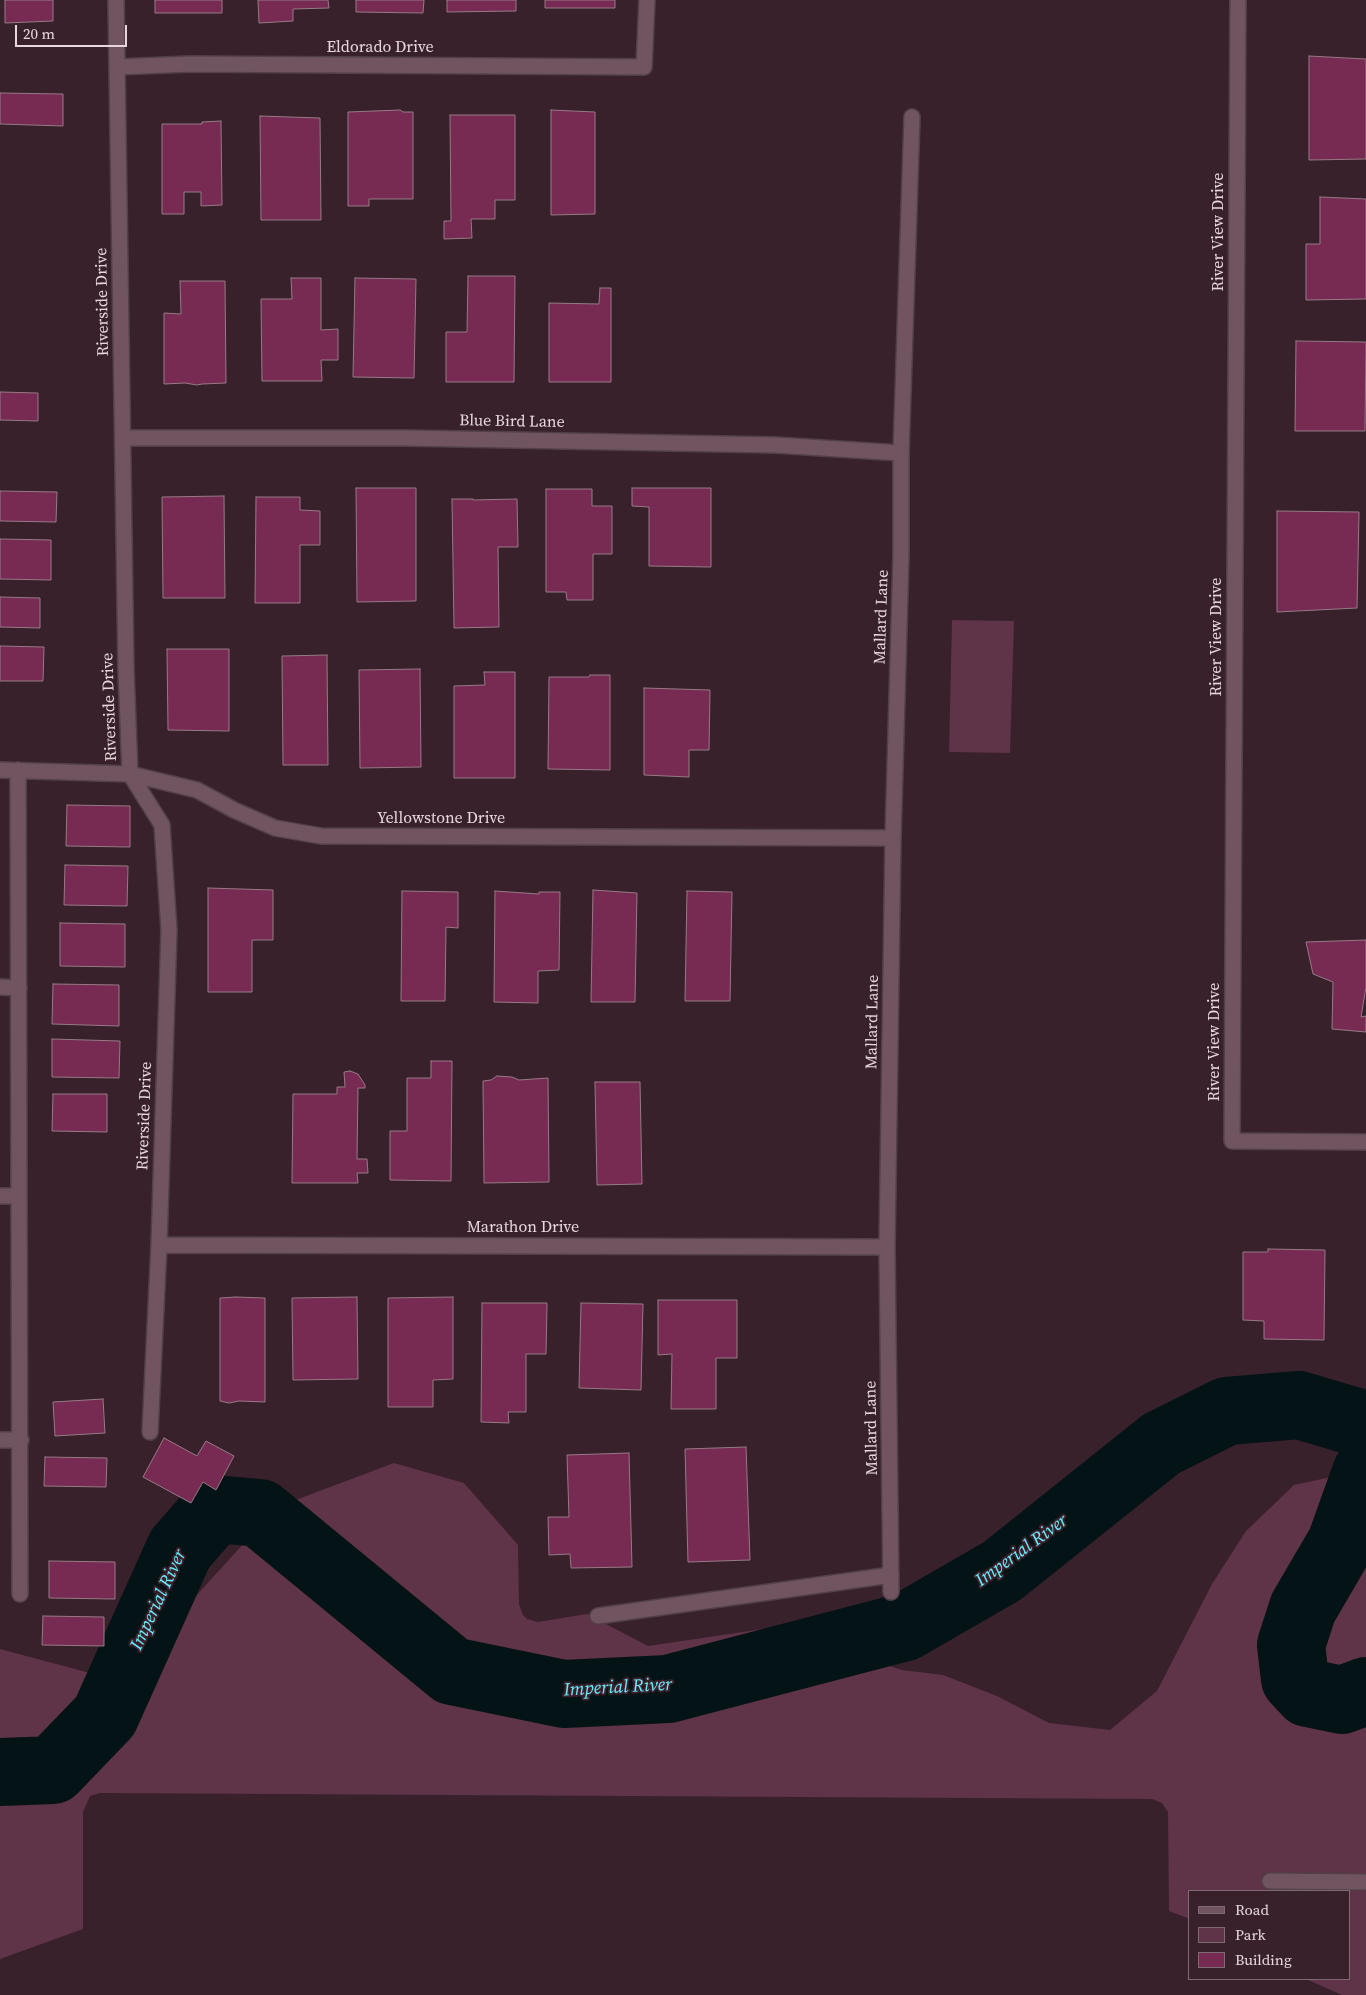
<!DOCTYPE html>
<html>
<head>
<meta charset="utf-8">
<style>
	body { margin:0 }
	#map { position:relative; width:1366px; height:1995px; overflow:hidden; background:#38212b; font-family:"Source Serif 4",serif }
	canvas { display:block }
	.legend { position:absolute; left:1188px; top:1890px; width:162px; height:90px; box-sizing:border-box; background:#38212b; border:1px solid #7e6a72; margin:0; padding:6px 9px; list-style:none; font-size:15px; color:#e7d7dd }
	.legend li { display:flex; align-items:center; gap:10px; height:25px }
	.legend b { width:25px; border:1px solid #7e6a72 }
	.scale { position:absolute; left:15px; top:25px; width:112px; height:22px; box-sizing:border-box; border:2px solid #e7d7dd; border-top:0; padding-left:6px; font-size:15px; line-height:18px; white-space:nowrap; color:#e7d7dd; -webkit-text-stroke:4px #38212b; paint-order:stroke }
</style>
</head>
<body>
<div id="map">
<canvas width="1366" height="1995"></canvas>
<ul class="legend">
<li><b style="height:6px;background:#705561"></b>Road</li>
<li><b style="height:14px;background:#5f3348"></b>Park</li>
<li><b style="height:14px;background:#772b52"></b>Building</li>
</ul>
<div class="scale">20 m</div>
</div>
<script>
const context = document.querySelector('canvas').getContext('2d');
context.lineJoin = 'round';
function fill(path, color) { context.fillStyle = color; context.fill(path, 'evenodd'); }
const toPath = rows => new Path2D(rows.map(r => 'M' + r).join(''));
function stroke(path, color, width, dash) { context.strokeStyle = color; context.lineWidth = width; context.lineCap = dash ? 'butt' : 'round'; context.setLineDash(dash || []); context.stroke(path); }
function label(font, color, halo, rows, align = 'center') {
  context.font = font + ' "Source Serif 4",serif'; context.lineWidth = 4; context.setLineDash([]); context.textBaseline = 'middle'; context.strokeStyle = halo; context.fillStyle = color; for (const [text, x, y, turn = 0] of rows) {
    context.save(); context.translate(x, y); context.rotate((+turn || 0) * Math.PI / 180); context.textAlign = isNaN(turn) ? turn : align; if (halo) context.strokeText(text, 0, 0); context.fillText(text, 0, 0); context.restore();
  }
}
fill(toPath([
	[952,620,1014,621,1010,753,949,752],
	[394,1463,464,1483,518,1545,519,1604,523,1615,527,1619,538,1622,587,1614,648,1646,770,1628,902,1670,943,1675,997,1696,1049,1723,1110,1730,1157,1691,1212,1584,1246,1531,1294,1485,1354,1472,1366,1472,1366,1995,1342,1995,1306,1979,1350,1979,1350,1891,1190,1891,1190,1919,1169,1911,1168,1812,1162,1803,1152,1799,100,1793,90,1796,83,1812,83,1929,0,1959,0,1649,105,1677,115,1672,173,1621,277,1507]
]), '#5f3348');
stroke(toPath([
	[1366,1473,1341,1543,1303,1608,1291,1645,1295,1679,1308,1693,1342,1700,1366,1691],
	[0,1772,53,1770,105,1716,180,1549,215,1509,260,1513,452,1671,564,1694,668,1689,905,1627,1002,1571,1161,1444,1227,1411,1299,1405,1366,1425]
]), '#041316', 68);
const building = toPath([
	[5,0,53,0,53,21,5,23,5,0],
	[155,0,222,0,222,13,155,13,155,0],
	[258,0,328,0,329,8,293,9,293,21,259,23,258,0],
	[356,0,424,0,423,13,356,12,356,0],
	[447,0,516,0,516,11,447,12,447,0],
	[545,0,615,0,615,8,545,8,545,0],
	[1309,56,1366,59,1366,159,1309,160,1309,56],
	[0,93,63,94,63,126,0,124,0,93],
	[400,110,403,112,413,112,413,199,369,199,369,206,348,206,348,112,400,110],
	[551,110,595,112,595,214,551,215,551,110],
	[450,115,515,115,515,200,495,200,495,219,471,219,472,238,444,239,444,221,451,221,450,115],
	[260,116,320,118,321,220,261,220,260,116],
	[221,121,222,205,201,206,201,192,184,192,184,214,162,214,162,124,202,124,202,122,221,121],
	[1320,197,1366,199,1366,299,1306,300,1306,244,1320,244,1320,197],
	[468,276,515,276,514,382,446,382,446,332,467,332,468,276],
	[291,278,321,278,321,330,338,329,338,360,321,360,322,381,262,381,261,299,292,299,291,278],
	[355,278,416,279,414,378,353,377,355,278],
	[180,281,225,281,226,383,202,384,197,385,185,383,164,384,164,313,181,314,180,281],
	[600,288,611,288,611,382,549,382,549,303,599,304,600,288],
	[1296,341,1366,342,1365,431,1295,431,1296,341],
	[0,392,38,393,38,421,0,420,0,392],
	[356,488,416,488,416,601,357,602,356,488],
	[632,488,711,488,711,567,649,566,649,507,632,506,632,488],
	[546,489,592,489,592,506,612,506,612,554,593,554,593,600,567,600,566,592,546,592,546,489],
	[0,491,57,492,56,522,0,521,0,491],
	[224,496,225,598,163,598,162,497,224,496],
	[256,497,300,497,300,510,320,511,320,545,300,545,300,603,255,603,256,497],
	[452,499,473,499,473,500,517,499,518,547,498,547,499,627,454,628,452,499],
	[1277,511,1359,512,1357,608,1277,612,1277,511],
	[0,539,51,540,51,580,0,579,0,539],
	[0,597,40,598,40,628,0,627,0,597],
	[0,646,44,647,43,681,0,681,0,646],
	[167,649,229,649,229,731,168,730,167,649],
	[327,655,328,765,283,765,282,656,327,655],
	[420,669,421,767,360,768,359,670,420,669],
	[484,672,515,672,515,778,454,778,454,686,485,685,484,672],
	[590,675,610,675,610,770,548,769,549,677,589,677,590,675],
	[644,688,710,690,709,750,689,750,689,777,644,775,644,688],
	[67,805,130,806,130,847,66,846,67,805],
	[65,865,128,866,127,906,64,905,65,865],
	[208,888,273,890,273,940,252,940,252,992,208,992,208,888],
	[593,890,637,893,635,1002,591,1002,593,890],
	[402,891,458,892,458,928,446,927,445,1001,401,1001,402,891],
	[495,891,539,894,539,892,560,892,559,970,538,971,538,1003,494,1002,495,891],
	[687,891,732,892,730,1001,685,1001,687,891],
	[60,923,125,924,125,967,60,966,60,923],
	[1366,940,1366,987,1361,1017,1366,1016,1366,1032,1332,1029,1333,982,1313,974,1306,942,1366,940],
	[53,984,119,985,119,1026,52,1024,53,984],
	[52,1039,120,1041,119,1078,52,1077,52,1039],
	[431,1061,452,1061,451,1181,390,1180,390,1131,407,1131,407,1078,431,1078,431,1061],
	[350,1071,358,1074,365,1085,365,1088,358,1088,357,1159,367,1159,368,1173,357,1173,358,1183,292,1183,293,1094,337,1094,337,1087,345,1087,344,1072,350,1071],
	[497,1076,512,1077,519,1080,548,1078,549,1182,484,1183,483,1081,491,1080,497,1076],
	[595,1082,640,1082,642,1184,597,1185,595,1082],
	[53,1094,107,1094,107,1132,52,1131,53,1094],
	[1268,1249,1325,1250,1324,1340,1264,1339,1264,1321,1243,1320,1243,1252,1268,1252,1268,1249],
	[236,1297,265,1298,265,1402,239,1401,229,1403,220,1401,220,1298,236,1297],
	[357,1297,358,1379,293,1380,292,1298,357,1297],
	[453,1297,453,1379,433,1380,433,1407,388,1407,388,1298,453,1297],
	[658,1300,737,1300,737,1358,716,1358,716,1409,671,1409,672,1354,658,1355,658,1300],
	[482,1303,547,1303,546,1354,526,1354,526,1412,508,1412,509,1423,481,1422,482,1303],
	[581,1303,643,1304,641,1390,579,1388,581,1303],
	[103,1399,105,1433,55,1436,53,1402,103,1399],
	[164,1438,197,1456,206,1441,234,1456,216,1490,203,1482,191,1503,143,1477,164,1438],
	[746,1447,750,1560,688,1562,685,1449,746,1447],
	[629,1453,632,1567,571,1568,570,1554,549,1555,548,1517,569,1517,567,1455,629,1453],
	[45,1457,107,1458,106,1487,44,1486,45,1457],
	[49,1561,115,1562,115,1599,49,1598,49,1561],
	[43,1616,104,1617,104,1646,42,1645,43,1616]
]);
fill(building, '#772b52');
stroke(building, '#967a86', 1);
const service = toPath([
	[901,453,912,117],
	[598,1616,891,1575]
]);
const minor = toPath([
	[116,0,126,670,130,774,162,825,169,930,159,1245,150,1432],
	[1238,0,1232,1141,1366,1142],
	[117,67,190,64,644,67,647,0],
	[123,438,406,438,775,445,901,453,901,556,893,838,887,1247,891,1592],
	[0,770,130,774,197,790,234,810,275,828,321,836,893,838],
	[18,770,20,1594],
	[0,987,19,988],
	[0,1196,19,1196],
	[159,1245,887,1247],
	[0,1440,21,1440],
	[1270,1881,1366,1882]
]);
stroke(service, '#523f48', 18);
stroke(minor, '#523f48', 18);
stroke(service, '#705561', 15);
stroke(minor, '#705561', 15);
label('16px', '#e7d7dd', '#38212b', [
	["Eldorado Drive",380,48],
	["River View Drive",1219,232,-90],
	["Riverside Drive",103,302,-91],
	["Blue Bird Lane",512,422,1],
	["Mallard Lane",882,617,-88],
	["River View Drive",1217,637,-90],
	["Riverside Drive",110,707,-92],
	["Yellowstone Drive",441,819],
	["Mallard Lane",873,1022,-89],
	["River View Drive",1215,1042,-90],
	["Riverside Drive",145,1116,-88],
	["Marathon Drive",523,1228],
	["Mallard Lane",872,1428,-91]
]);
label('italic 18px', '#6bedfd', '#38212b', [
	["Imperial River",1022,1551,-36],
	["Imperial River",159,1600,-65],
	["Imperial River",618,1688,-3]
]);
</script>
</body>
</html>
